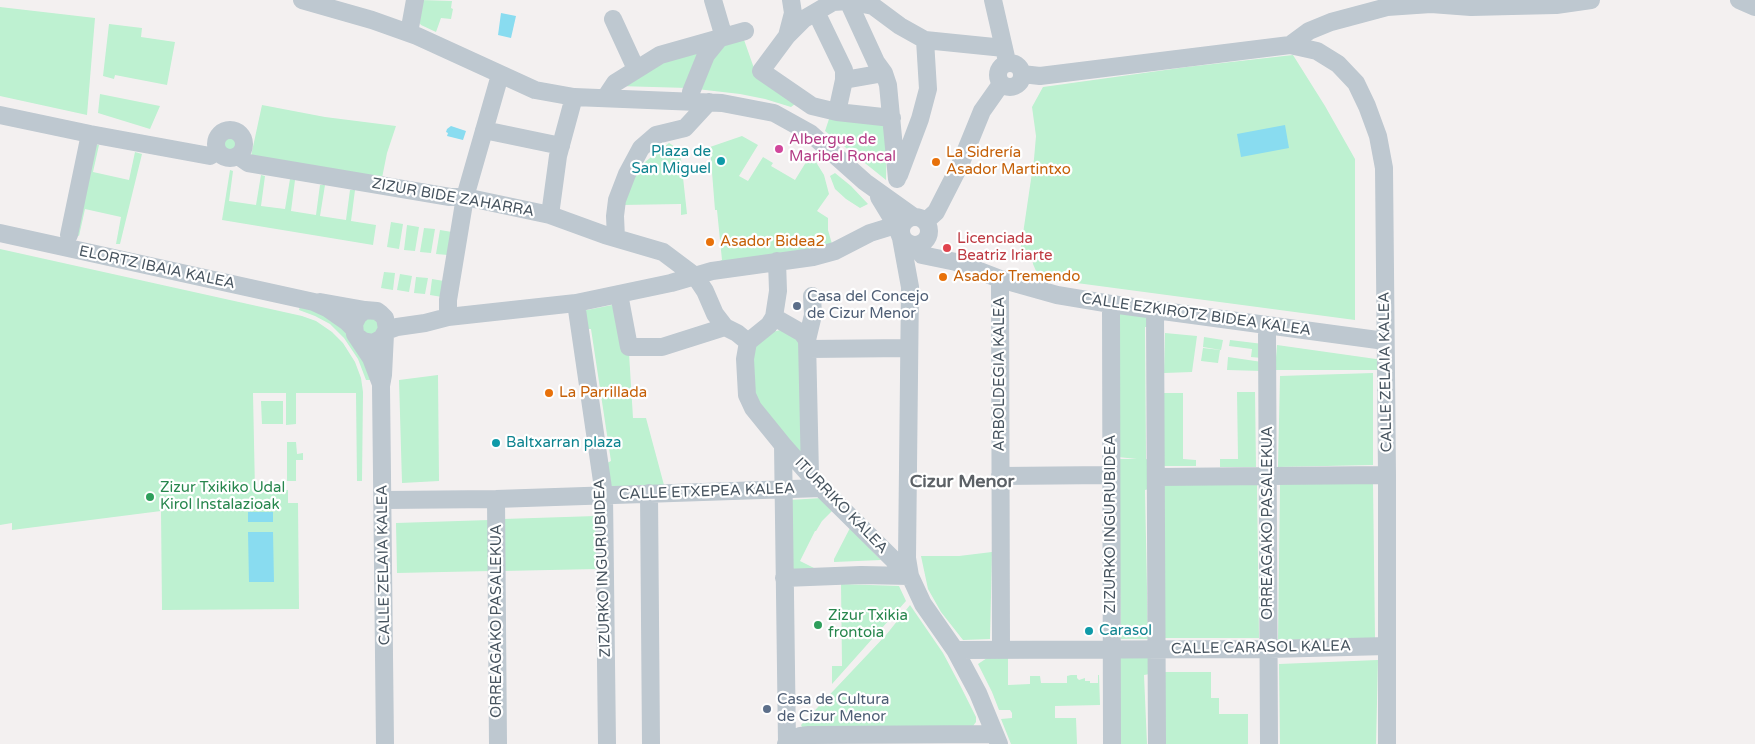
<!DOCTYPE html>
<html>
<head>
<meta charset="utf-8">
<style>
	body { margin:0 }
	canvas { display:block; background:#f3f0f0 }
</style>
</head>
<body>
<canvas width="1755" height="744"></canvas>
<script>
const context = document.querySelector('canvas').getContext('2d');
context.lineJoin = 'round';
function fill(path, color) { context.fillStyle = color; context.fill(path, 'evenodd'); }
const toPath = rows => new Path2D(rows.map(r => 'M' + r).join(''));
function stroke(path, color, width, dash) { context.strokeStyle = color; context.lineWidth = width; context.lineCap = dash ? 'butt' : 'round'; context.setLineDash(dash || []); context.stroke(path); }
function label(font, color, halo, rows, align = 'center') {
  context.font = font + ' "Varela Round",sans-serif'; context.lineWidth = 4.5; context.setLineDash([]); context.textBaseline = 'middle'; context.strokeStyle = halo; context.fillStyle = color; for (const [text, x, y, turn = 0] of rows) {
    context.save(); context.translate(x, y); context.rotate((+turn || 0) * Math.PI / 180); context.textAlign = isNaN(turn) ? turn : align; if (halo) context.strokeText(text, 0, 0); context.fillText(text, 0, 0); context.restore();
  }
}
fill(toPath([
	[420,0,452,1,451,8,453,9,451,19,441,18,436,32,421,25,418,21],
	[0,7,95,18,87,115,0,96],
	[109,24,142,28,141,37,175,42,167,85,115,75,114,79,103,76],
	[743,37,755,71,795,104,791,107,765,99,740,94,688,88,618,86,660,63],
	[1293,55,1325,106,1355,159,1355,320,1039,278,1033,264,1032,254,1020,254,1034,159,1036,136,1032,107,1043,87,1187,67],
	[100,94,160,106,150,129,98,113],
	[262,105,325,117,396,126,387,153,382,178,251,156],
	[830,116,887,124,886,180,825,131],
	[742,136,758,145,739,176,748,181,763,157,773,163,771,166,795,180,811,154,824,175,829,194,817,211,828,218,828,230,832,244,821,247,723,266,720,261,722,260,717,210,715,210,710,147],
	'222 144a8 8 0 1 1 16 0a8 8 0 1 1-16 0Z',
	[669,143,680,150,687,214,681,215,681,204,621,205,635,175,645,162],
	[94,144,99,145,93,172,129,180,135,152,142,154,120,244,116,244,121,217,85,209,79,236,74,234],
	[230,170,233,171,229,201,256,205,261,175,265,176,261,206,285,209,290,179,295,180,291,211,316,215,320,185,325,185,320,216,346,220,350,190,355,190,351,221,376,225,373,245,222,220],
	[835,173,851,186,868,204,860,208,846,199,835,189,830,176],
	[391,222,403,224,399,249,387,247],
	[407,225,419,227,415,251,404,250],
	[424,228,435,229,431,253,420,252],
	[440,230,452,232,448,255,436,254],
	[0,249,302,316,316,321,332,332,343,343,355,362,361,378,363,392,362,481,357,481,356,393,296,393,296,424,286,425,286,393,253,393,255,491,288,490,288,503,298,503,299,609,162,610,161,511,12,530,12,523,0,525],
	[384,272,395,273,393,290,381,288],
	[400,274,412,276,409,292,397,290],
	[416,277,428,278,425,294,414,293],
	[432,279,444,281,442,297,430,295],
	[612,305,629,353,633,418,646,418,664,485,637,485,637,488,612,490,605,464,611,461,591,329,584,329,582,311],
	[300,306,313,310,331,319,353,337,374,380,366,380,358,359,344,338,330,324,315,316,299,310],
	[1117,310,1149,316,1150,327,1145,327,1146,459,1150,460,1149,489,1145,490,1148,639,1121,639,1118,459,1137,459,1118,457],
	[368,318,375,318,381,330,366,337,361,325],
	[780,330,788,331,802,344,802,458,753,396,750,358,757,344,769,333],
	[1165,333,1197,336,1192,372,1164,373],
	[1204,337,1223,340,1221,350,1203,347],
	[1230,340,1263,344,1262,358,1251,357,1252,349,1229,346],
	[1277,345,1376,359,1377,359,1377,370,1275,370],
	[1203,348,1220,350,1218,363,1201,361],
	[1228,357,1262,362,1262,371,1227,370],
	[1373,373,1373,465,1278,467,1280,376],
	[438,375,439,481,402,483,399,380],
	[1237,392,1255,392,1256,467,1220,467,1220,459,1238,459],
	[1164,393,1183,393,1183,459,1196,460,1196,466,1164,466],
	[261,401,283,401,283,424,262,424],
	[287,442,296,442,297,454,303,453,303,460,296,460,296,481,287,481],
	[1164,483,1257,483,1259,638,1165,638],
	[1373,483,1375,638,1278,640,1280,484],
	[821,498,833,510,822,521,816,531,815,531,800,561,816,569,791,570,790,500],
	[596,516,597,569,503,571,503,519],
	[490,520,491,571,397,573,396,523],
	[850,528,881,560,834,562,834,559],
	[992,552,990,639,963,640,941,612,928,589,921,556,959,556],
	[841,584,899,586,906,601,832,684,832,666,842,666],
	[910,605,943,653,961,687,976,717,976,722,973,726,802,727,801,725,886,635],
	[1151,654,1150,674,1144,675,1147,744,1120,744,1120,656],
	[987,658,1008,658,1008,685,1030,684,1030,676,1040,676,1041,683,1067,683,1067,676,1071,675,1077,675,1077,678,1079,680,1085,678,1085,681,1090,681,1090,683,1098,683,1098,675,1099,675,1100,705,1055,706,1055,718,1076,718,1077,744,1011,744,1001,719,1012,718,1012,713,1010,710,999,710,992,692,978,664],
	[1378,660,1376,744,1280,744,1279,664],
	[1164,672,1211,672,1211,698,1219,698,1219,714,1248,714,1248,744,1164,744]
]), '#bef1d1');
fill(toPath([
	[501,13,516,16,511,38,498,35],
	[1285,125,1289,148,1241,157,1237,134],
	[451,126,466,131,463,140,447,136,448,133,446,132,447,129],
	[248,512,273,512,273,522,248,522],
	[248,532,273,532,274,582,249,582]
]), '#89dcf0');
stroke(toPath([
	[302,0,372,20,417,36,535,90,574,97,722,103,774,113,810,133,865,182,914,217],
	[993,0,1006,57],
	[1739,0,1755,7],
	[848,1,876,62,884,73,888,85,897,179],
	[816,12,844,70,844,80,837,112],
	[613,19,636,69],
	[409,33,415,0],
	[787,36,793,13,791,0],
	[1290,45,1309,31,1331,22,1387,7,1431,4,1471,7,1512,6,1556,5,1591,0],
	'998 75a12 12 0 1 1 24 0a12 12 0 1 1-24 0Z',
	[1022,74,1040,76,1290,45,1317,51,1338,64,1356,83,1367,106,1378,136,1384,168,1387,475,1387,744],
	[844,80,884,73],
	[691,92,706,55,723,34,713,0],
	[605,98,615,83,660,55,745,31],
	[0,115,90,134,210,156,217,151],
	[892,118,837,112,812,106,761,71,787,36,804,19,833,2,848,1,873,6,900,26,925,40,1004,48],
	'216 144a14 14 0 1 1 28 0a14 14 0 1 1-28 0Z',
	[484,130,561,146],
	[238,156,248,163,450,197,465,197,550,215,605,235,663,252,695,276,705,291,715,314,725,327,737,333,748,342],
	[899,175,920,119,928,89,925,40],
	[879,197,896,225,901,238,910,287,907,558,910,576,923,604,955,650,978,693,999,744],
	[550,215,558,156,574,97],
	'901 231a14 14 0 1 1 28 0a14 14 0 1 1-28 0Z',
	[926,221,936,212,960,165,982,111,1001,84],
	[0,233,314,302,327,308,347,322,354,329],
	[69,235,90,134],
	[616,238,615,216,617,200,627,174,641,148,656,135,685,128,709,102],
	[922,255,956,262,1000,279,1057,295,1111,304,1385,341],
	[1000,279,1001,649],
	[619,294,629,347,662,347,725,327],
	[320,302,365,310],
	[576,303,604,495,607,744],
	[1111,304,1112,744],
	[1155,310,1157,744],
	[448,317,448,300,465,197,500,75],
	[774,317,802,333,807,340,810,475],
	[386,331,397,327,425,323,448,317,576,303,671,283,712,271,813,257,835,251,870,233,896,225],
	[1267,332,1269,744],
	[359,338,363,341,373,343,382,338,387,329,385,318,381,314,377,311,365,310,358,316,354,324,355,334,371,358,381,384],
	[807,340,813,315,812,296],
	[748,342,745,359,747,395,753,408,783,445,821,488,910,576],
	[748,342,769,325,774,317,778,291,777,261],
	[808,349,909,348],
	[783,445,787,743],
	[1000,476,1110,475],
	[1157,477,1387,475],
	[649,493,651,744],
	[496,499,498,744],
	[384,500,496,499,821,488],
	[784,578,861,575,910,576],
	[955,650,1269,649,1387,646],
	[385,744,381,386,383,375,385,334],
	[786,744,800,736,809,735,995,734]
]), '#bec8d0', 18);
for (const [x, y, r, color] of [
	[779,149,5,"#d1479c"],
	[721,161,5,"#0f9aa8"],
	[936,162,5,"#e8710a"],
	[710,242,5,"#e8710a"],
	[947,248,5,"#e0444e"],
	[943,277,5,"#e8710a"],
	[797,306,5,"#5c6f8a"],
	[549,393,5,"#e8710a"],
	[496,443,5,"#0f9aa8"],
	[150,497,5,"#2e9e5b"],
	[818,625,5,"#2e9e5b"],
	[1089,631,5,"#0f9aa8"],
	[767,709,5,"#5c6f8a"]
]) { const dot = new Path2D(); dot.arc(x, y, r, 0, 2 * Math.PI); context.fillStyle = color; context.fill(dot); stroke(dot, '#fff', 2); }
label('15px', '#b23c85', '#fff', [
	["Albergue de",789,140],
	["Maribel Roncal",789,157]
], 'left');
label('15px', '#0d838f', '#fff', [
	["Plaza de",711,152,"right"],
	["San Miguel",711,169,"right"],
	["Baltxarran plaza",506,443],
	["Carasol",1099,631]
], 'left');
label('15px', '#c56008', '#fff', [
	["La Sidrería",946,153],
	["Asador Martintxo",946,170],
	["Asador Bidea2",720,242],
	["Asador Tremendo",953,277],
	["La Parrillada",559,393]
], 'left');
label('15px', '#47545f', '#fff', [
	["ZIZUR BIDE ZAHARRA",453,198,10],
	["ELORTZ IBAIA KALEA",157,268,12],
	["CALLE EZKIROTZ BIDEA KALEA",1196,315,8],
	["CALLE ZELAIA KALEA",1386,372,-91],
	["ARBOLDEGIA KALEA",1000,374,-90],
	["CALLE ETXEPEA KALEA",707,492,-2],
	["ITURRIKO KALEA",841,506,46],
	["ORREAGAKO PASALEKUA",1268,523,-90],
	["ZIZURKO INGURUBIDEA",1111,524,-90],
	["CALLE ZELAIA KALEA",384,565,-91],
	["ZIZURKO INGURUBIDEA",603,568,-92],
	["ORREAGAKO PASALEKUA",497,621,-90],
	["CALLE CARASOL KALEA",1261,648,-1]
]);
label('15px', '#be3a42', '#fff', [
	["Licenciada",957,239],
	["Beatriz Iriarte",957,256]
], 'left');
label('15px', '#4e5e75', '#fff', [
	["Casa del Concejo",807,297],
	["de Cizur Menor",807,314],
	["Casa de Cultura",777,700],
	["de Cizur Menor",777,717]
], 'left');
label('15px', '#27864d', '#fff', [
	["Zizur Txikiko Udal",160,488],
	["Kirol Instalazioak",160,505],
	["Zizur Txikia",828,616],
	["frontoia",828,633]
], 'left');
label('bold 18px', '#5c6166', '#fff', [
	["Cizur Menor",962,482]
]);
</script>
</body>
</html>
